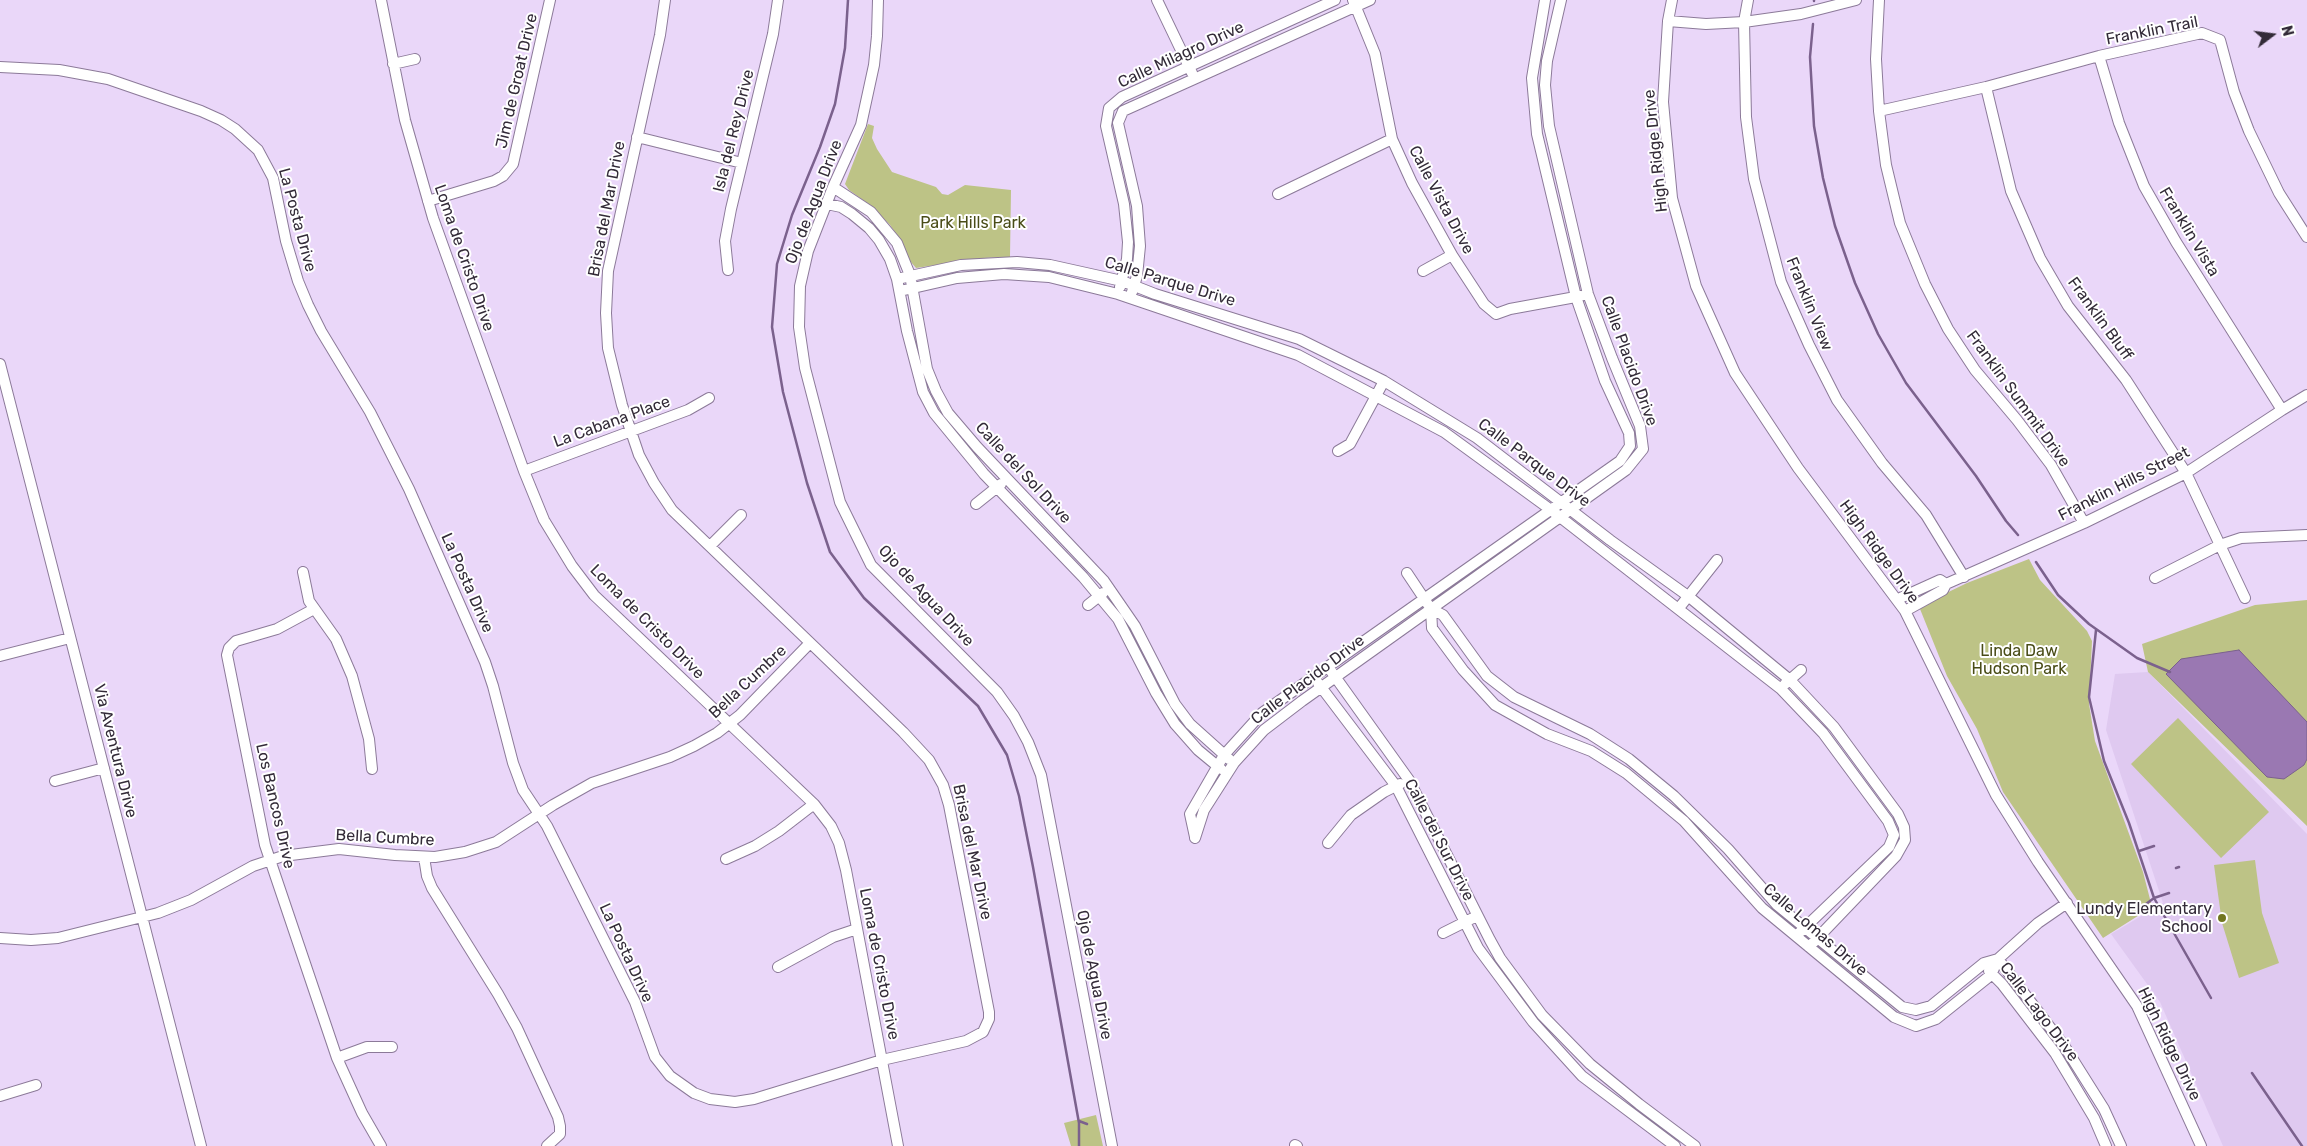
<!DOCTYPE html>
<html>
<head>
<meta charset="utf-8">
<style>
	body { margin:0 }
	#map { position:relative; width:2307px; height:1146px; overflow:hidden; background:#ead7f9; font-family:Rubik,sans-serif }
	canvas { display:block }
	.north { position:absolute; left:2247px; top:10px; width:50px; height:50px; -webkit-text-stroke:4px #fff; paint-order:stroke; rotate:75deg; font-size:14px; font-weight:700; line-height:20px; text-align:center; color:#332b38 }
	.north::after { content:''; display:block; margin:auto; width:18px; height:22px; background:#332b38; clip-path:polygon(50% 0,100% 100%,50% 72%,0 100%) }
</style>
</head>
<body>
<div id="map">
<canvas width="2307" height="1146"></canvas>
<div class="north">N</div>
</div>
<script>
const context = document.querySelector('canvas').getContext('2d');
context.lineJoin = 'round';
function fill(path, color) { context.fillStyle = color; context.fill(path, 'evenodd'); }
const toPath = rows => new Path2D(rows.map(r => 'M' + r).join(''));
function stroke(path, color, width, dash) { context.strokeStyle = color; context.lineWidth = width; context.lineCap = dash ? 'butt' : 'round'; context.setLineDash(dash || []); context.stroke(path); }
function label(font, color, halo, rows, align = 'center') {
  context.font = font + ' Rubik,sans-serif'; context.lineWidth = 4; context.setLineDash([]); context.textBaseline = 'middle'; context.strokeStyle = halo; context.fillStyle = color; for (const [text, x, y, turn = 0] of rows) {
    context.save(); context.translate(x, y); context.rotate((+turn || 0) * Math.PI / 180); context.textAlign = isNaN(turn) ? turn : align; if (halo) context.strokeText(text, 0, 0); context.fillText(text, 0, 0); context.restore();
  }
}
fill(toPath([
	[2148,672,2307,834,2307,1146,2223,1146,2160,1002,2111,934,2163,903,2106,730,2115,674]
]), '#dfc9f0');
fill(toPath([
	[868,124,874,126,872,138,877,149,892,172,936,187,942,194,948,195,965,185,1011,190,1010,257,983,258,916,268,910,261,899,238,890,225,870,205,849,190,845,184],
	[2029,559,2040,580,2087,631,2092,641,2089,704,2095,741,2143,872,2152,907,2103,938,2003,792,1977,729,1947,676,1920,609,1934,599,1967,583],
	[2307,600,2307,826,2148,672,2142,644,2255,605],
	[2178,718,2269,812,2221,858,2131,764],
	[2255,860,2262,913,2279,963,2239,978,2222,923,2214,865],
	[1096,1115,1103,1146,1071,1146,1064,1123]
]), '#bdc386');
const water = toPath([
	[2239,650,2307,722,2307,759,2304,765,2284,779,2267,777,2166,674,2181,659,2239,650]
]);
fill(water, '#9a78b2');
stroke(water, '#7b618d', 1);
stroke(toPath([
	[848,0,845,48,835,104,820,147,792,215,777,264,772,327,783,392,807,483,830,552,864,598,978,706,1007,755,1019,796,1033,867,1079,1123,1079,1146],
	[1814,1,1814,0],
	[1813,24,1810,57,1814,126,1823,178,1835,226,1855,283,1878,334,1906,383,1976,476,2006,521,2018,535],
	[2036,562,2058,595,2089,624,2137,658,2170,672],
	[2096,630,2089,697,2104,761,2129,823,2154,898,2211,998],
	[2139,851,2154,846],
	[2176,868,2179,867],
	[2142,907,2154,898,2169,893],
	[2252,1073,2302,1146],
	[1079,1121,1087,1124]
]), '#7b618d', 2.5);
const minor = toPath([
	[381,0,405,120,433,218,524,471,544,520,572,566,594,595,814,804,831,826,839,843,846,870,898,1146],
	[878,0,877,36,874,65,861,125,833,187,808,251,800,286,799,327,805,368,840,502,871,565,997,692,1014,716,1028,742,1041,775,1112,1146],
	[1157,0,1192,73],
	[1353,0,1375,54,1392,139,1412,183,1452,255,1484,304,1496,314,1510,309,1581,296],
	[1672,0,1668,21,1663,102,1672,198,1696,286,1735,373,1798,468,1905,611,1996,795,2038,862,2137,1006,2201,1146],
	[1748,0,1744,22,1746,117,1754,179,1781,282,1809,345,1837,400,1882,463,1926,515,1964,577],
	[1879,0,1876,59,1879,111,1886,165,1900,223,1925,284,1948,329,1975,370,2017,420,2051,465,2084,523],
	[1668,21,1706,24,1744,22,1801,14,1856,0],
	[2099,56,2119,123,2144,186,2176,242,2282,410],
	[393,64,415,59],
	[0,67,59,70,108,79,201,111,221,120,235,129,258,150,273,178,286,241,298,281,308,305,321,331,370,412,409,489,485,662,493,686,513,763,523,790,547,826,635,1002,655,1057,670,1076,694,1093,710,1099,735,1102,754,1099,882,1060,966,1041,983,1032,989,1019,989,1012,949,805,943,785,929,760,903,732,672,510,654,483,639,455,622,405,608,348,606,313,608,271,660,35,665,0],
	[1986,87,2011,191,2040,258,2068,306,2126,380,2186,473,2245,598],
	[1879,111,1986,87,2099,56,2202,33,2220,40,2234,92,2249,131,2279,193,2307,237],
	[637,137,742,163],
	[833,187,871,212,897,243,910,275,927,369,936,391,948,413,977,447,1104,581,1135,626,1175,704,1190,724,1229,759],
	[1278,194,1392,139],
	[428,201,494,181,503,176,513,164,550,0],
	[827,204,841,207,852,214,869,228,879,240,890,259,897,279,907,331,923,392,934,413,984,474,1083,577,1118,619,1156,693,1175,724,1198,750,1221,769],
	[728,270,725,241,731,209,773,34,778,0],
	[1423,271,1452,255],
	[897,279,961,265,1017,262,1050,265,1122,281,1155,294,1299,339,1384,381,1477,438,1610,540,1688,596,1790,680,1834,727,1898,814,1904,827,1905,840,1896,856,1809,947],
	[1120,287,1127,259,1128,242,1124,204,1106,126,1109,108,1122,97,1335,0],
	[900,291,957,278,1004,274,1049,277,1118,294,1298,355,1444,432,1492,467,1551,510,1781,689,1823,733,1888,821,1894,835,1889,847,1796,936],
	[1132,292,1137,276,1140,246,1137,206,1118,123,1123,111,1370,0],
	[0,364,201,1146],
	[1338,451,1350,444,1384,381],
	[524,471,688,410,709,398],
	[976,504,1001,484],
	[710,546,741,515],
	[303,572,309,601,336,639,352,676,369,739,372,769],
	[1407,573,1431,609,1432,628,1463,670,1495,705,1547,734,1591,751,1626,773,1684,821,1762,908,1894,1017,1916,1026,1936,1019,1991,975,1998,959],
	[2155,578,2220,545,2241,538,2307,535],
	[1898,599,1940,580,1946,584],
	[1088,605,1103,593],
	[1679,608,1717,560],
	[314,609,277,629,236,641,229,648,227,655,265,845,337,1058,362,1113,381,1146],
	[1431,609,1443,615,1487,676,1514,697,1590,734,1629,759,1674,796,1728,849,1777,905,1902,1007,1916,1010,1931,1006,1984,963,1998,959,2038,923,2067,903],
	[1905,611,1943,590,1946,584,2084,523,2186,473,2282,410,2307,395],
	[0,656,70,638],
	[1331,671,1409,780,1490,940,1500,958,1542,1015,1590,1064,1639,1104,1695,1146],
	[1318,683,1396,786,1478,948,1533,1022,1582,1076,1675,1146],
	[1785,684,1801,670],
	[55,781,104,768],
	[1195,837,1190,814,1224,755,1262,713,1620,461,1630,446,1629,433,1605,381,1576,297,1537,134,1532,78,1545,0],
	[1195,838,1204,810,1234,763,1264,730,1302,701,1626,470,1643,449,1640,426,1612,358,1588,294,1549,126,1545,85,1547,61,1561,0],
	[1328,843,1351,815,1384,792,1400,784],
	[424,857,427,876,432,888,498,994,517,1028,558,1117,560,1126,560,1134,547,1146],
	[726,859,755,846,779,831,814,804],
	[1443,933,1477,916],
	[0,938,31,940,58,938,158,913,191,900,253,866,283,856,339,849,395,855,435,857,465,852,496,842,553,805,592,783,670,757,694,746,717,733,740,715,809,644],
	[1998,959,2065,1047,2104,1109,2121,1146],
	[778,967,833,937,857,929],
	[1989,971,2002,984,2055,1053,2094,1118,2106,1146],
	[337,1058,367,1047,392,1047],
	[0,1096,36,1085],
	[1295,1145,1297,1146]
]);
stroke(minor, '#8c7a99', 12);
stroke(minor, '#fff', 10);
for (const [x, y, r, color] of [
	[2222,918,5,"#71761f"]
]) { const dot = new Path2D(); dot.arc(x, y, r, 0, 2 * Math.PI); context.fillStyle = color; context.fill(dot); stroke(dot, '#fff', 2); }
label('16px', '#332b38', '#fff', [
	["Franklin Trail",2152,31,-11],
	["Calle Milagro Drive",1181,55,-25],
	["Jim de Groat Drive",517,81,-77],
	["Isla del Rey Drive",734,131,-76],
	["High Ridge Drive",1656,151,-96],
	["Calle Vista Drive",1441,200,62],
	["Ojo de Agua Drive",814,202,-69],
	["Brisa del Mar Drive",607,209,-79],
	["La Posta Drive",297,220,75],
	["Franklin Vista",2189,232,59],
	["Loma de Cristo Drive",464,258,71],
	["Calle Parque Drive",1170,282,17],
	["Franklin View",1809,304,68],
	["Franklin Bluff",2100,319,54],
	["Calle Placido Drive",1629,361,70],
	["Franklin Summit Drive",2018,399,54],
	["La Cabana Place",612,422,-20],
	["Calle Parque Drive",1534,463,37],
	["Calle del Sol Drive",1023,473,47],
	["Franklin Hills Street",2124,484,-27],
	["High Ridge Drive",1879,552,54],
	["La Posta Drive",467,583,66],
	["Ojo de Agua Drive",926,596,47],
	["Loma de Cristo Drive",647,622,45],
	["Calle Placido Drive",1308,680,-37],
	["Bella Cumbre",748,682,-43],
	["Via Aventura Drive",115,751,76],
	["Los Bancos Drive",275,806,77],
	["Bella Cumbre",385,838,3],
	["Calle del Sur Drive",1439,840,63],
	["Brisa del Mar Drive",972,852,78],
	["Calle Lomas Drive",1815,930,41],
	["La Posta Drive",626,953,65],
	["Loma de Cristo Drive",879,964,79],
	["Ojo de Agua Drive",1094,975,79],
	["Calle Lago Drive",2039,1012,53],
	["High Ridge Drive",2169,1044,64]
]);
label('16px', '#494c17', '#fff', [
	["Park Hills Park",973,223],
	["Linda Daw",2019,651],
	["Hudson Park",2019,669]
]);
label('16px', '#332b38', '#fff', [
	["Lundy Elementary",2212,909],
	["School",2212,927]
], 'right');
</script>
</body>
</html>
